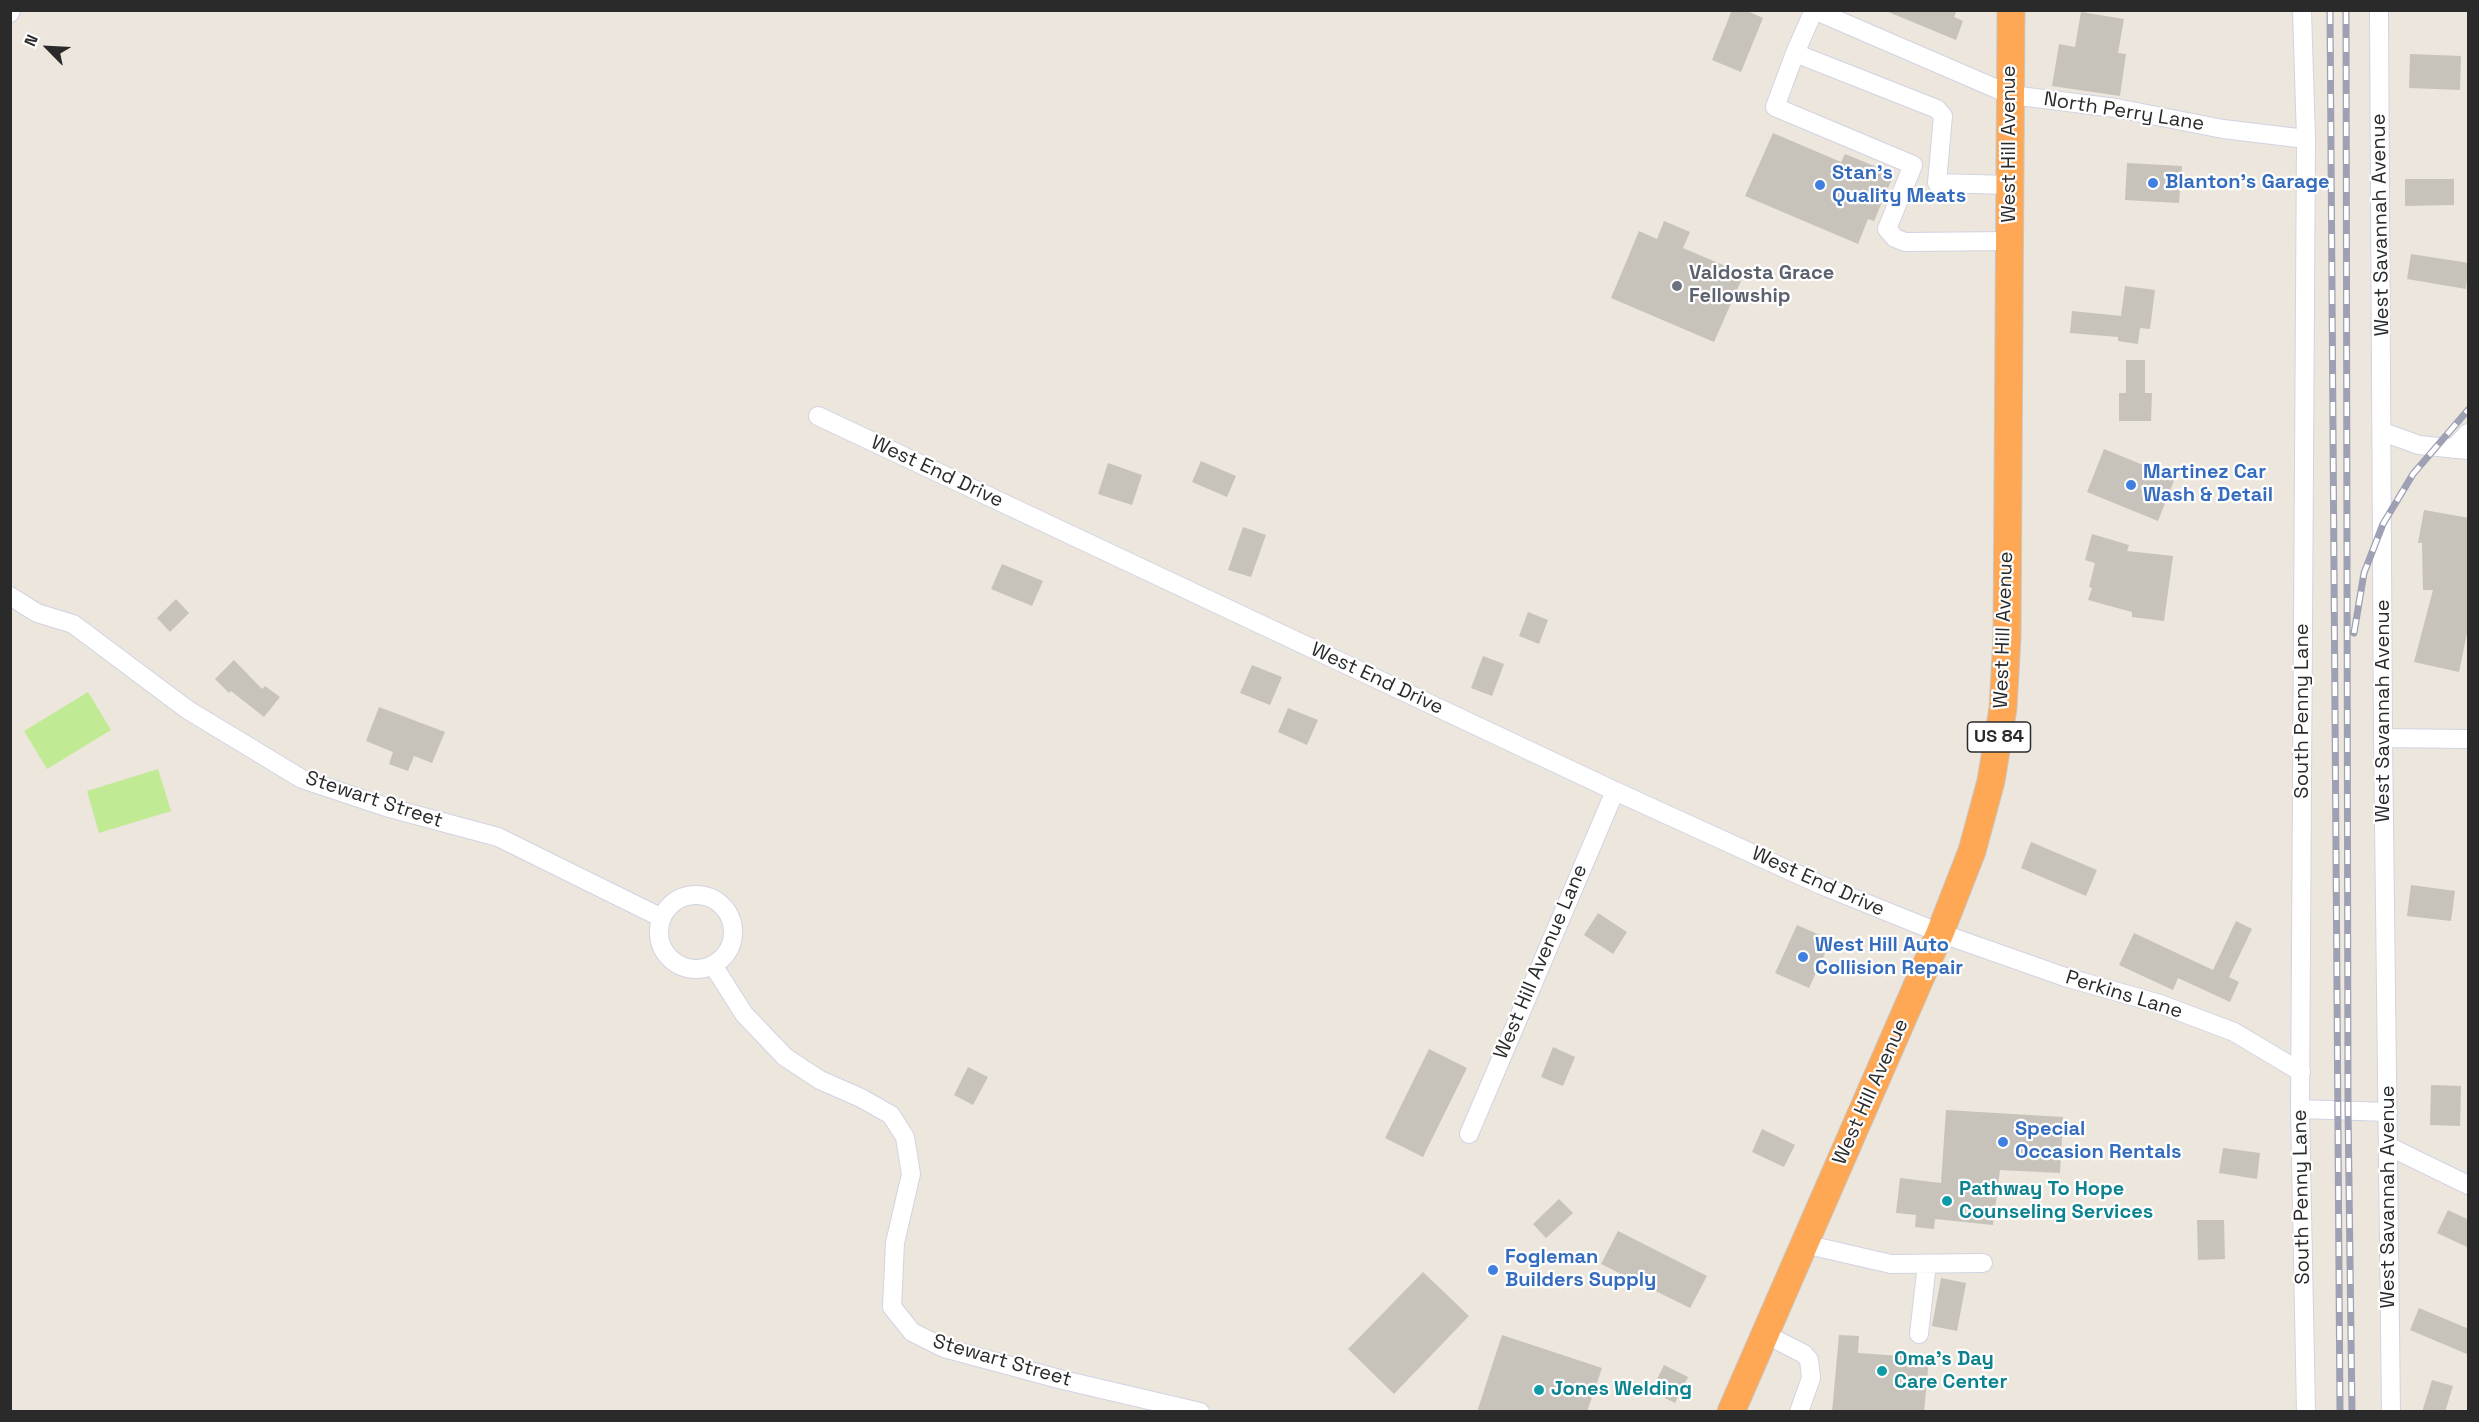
<!DOCTYPE html>
<html>
<head>
<meta charset="utf-8">
<style>
	body { margin:0 }
	#map { position:relative; width:2479px; height:1422px; overflow:hidden; background:#ece6dc; font-family:"Space Grotesk",sans-serif }
	canvas { display:block }
	.frame { position:absolute; inset:0; border:12px solid #2a2a2a; pointer-events:none }
	.north { position:absolute; left:18px; top:18px; width:60px; height:60px; -webkit-text-stroke:4px #fff; paint-order:stroke; rotate:294deg; font-size:16px; font-weight:700; line-height:24px; text-align:center; color:#2a2a2a }
	.north::after { content:''; display:block; margin:auto; width:21px; height:27px; background:#2a2a2a; clip-path:polygon(50% 0,100% 100%,50% 72%,0 100%) }
</style>
</head>
<body>
<div id="map">
<canvas width="2479" height="1422"></canvas>
<div class="frame"></div>
<div class="north">N</div>
</div>
<script>
const context = document.querySelector('canvas').getContext('2d');
context.lineJoin = 'round';
function fill(path, color) { context.fillStyle = color; context.fill(path, 'evenodd'); }
const toPath = rows => new Path2D(rows.map(r => 'M' + r).join(''));
function stroke(path, color, width, dash) { context.strokeStyle = color; context.lineWidth = width; context.lineCap = dash ? 'butt' : 'round'; context.setLineDash(dash || []); context.stroke(path); }
function label(font, color, halo, rows, align = 'center') {
  context.font = font + ' "Space Grotesk",sans-serif'; context.lineWidth = 4.5; context.setLineDash([]); context.textBaseline = 'middle'; context.strokeStyle = halo; context.fillStyle = color; for (const [text, x, y, turn = 0] of rows) {
    context.save(); context.translate(x, y); context.rotate((+turn || 0) * Math.PI / 180); context.textAlign = isNaN(turn) ? turn : align; if (halo) context.strokeText(text, 0, 0); context.fillText(text, 0, 0); context.restore();
  }
}
fill(toPath([
	[88,692,111,730,47,769,24,731],
	[158,769,171,811,99,833,87,791]
]), '#c1ea94');
fill(toPath([
	[1732,10,1745,10,1763,18,1741,72,1712,60],
	[1957,10,1954,17,1963,21,1956,40,1886,11],
	[2081,12,2124,19,2118,53,2126,54,2120,96,2052,86,2059,44,2075,47],
	[2410,54,2461,56,2460,90,2409,88],
	[1773,133,1841,162,1845,154,1894,174,1874,221,1868,219,1858,244,1745,196],
	[2127,163,2182,166,2179,203,2125,200],
	[2405,179,2454,179,2454,205,2405,206],
	[1664,221,1690,232,1683,248,1744,274,1714,342,1611,298,1639,231,1657,239],
	[2411,254,2469,263,2466,289,2407,279],
	[2125,286,2155,290,2150,329,2140,328,2138,344,2118,341,2118,337,2070,333,2072,311,2121,316],
	[2126,360,2145,360,2145,393,2152,393,2151,421,2119,421,2119,393,2126,393],
	[2104,449,2175,478,2158,521,2087,492],
	[1201,461,1236,476,1227,497,1192,482],
	[1108,463,1142,475,1132,505,1098,494],
	[2424,510,2469,518,2469,623,2459,672,2414,662,2433,590,2423,590,2422,543,2418,543],
	[1243,527,1266,535,1251,577,1228,570],
	[2092,534,2129,545,2127,551,2173,556,2164,621,2132,617,2132,612,2088,600,2092,588,2089,587,2095,563,2085,560],
	[1002,564,1043,581,1032,606,991,589],
	[176,599,189,613,170,632,157,618],
	[1528,612,1548,620,1539,644,1519,636],
	[1483,656,1504,664,1492,696,1471,688],
	[234,660,262,689,265,686,280,697,264,717,231,691,229,693,215,679],
	[1252,665,1282,677,1270,705,1240,693],
	[379,707,445,732,432,763,414,756,408,771,389,764,393,752,366,741],
	[1288,708,1318,720,1307,745,1278,732],
	[2031,842,2097,870,2086,896,2021,868],
	[2411,885,2455,891,2451,921,2407,916],
	[1598,913,1627,932,1613,954,1584,935],
	[2236,921,2252,929,2229,977,2239,982,2230,1002,2178,978,2173,990,2119,965,2134,933,2213,970],
	[1797,925,1831,940,1809,988,1775,973],
	[1553,1047,1575,1057,1563,1086,1541,1077],
	[1429,1049,1467,1068,1423,1157,1385,1138],
	[968,1067,988,1077,973,1105,954,1095],
	[2431,1085,2461,1086,2460,1126,2430,1125],
	[1946,1110,2063,1117,2060,1173,2000,1170,1993,1225,1935,1219,1934,1229,1915,1227,1916,1215,1896,1213,1900,1178,1941,1183],
	[1762,1129,1795,1145,1784,1167,1752,1152],
	[2223,1148,2260,1153,2257,1179,2219,1173],
	[1559,1199,1573,1213,1546,1238,1533,1224],
	[2448,1210,2469,1220,2469,1248,2437,1233],
	[2197,1220,2224,1220,2225,1259,2198,1260],
	[1618,1231,1707,1276,1690,1308,1601,1264],
	[1423,1272,1469,1316,1394,1394,1348,1349],
	[1941,1278,1966,1283,1957,1331,1932,1326],
	[2419,1308,2469,1329,2469,1355,2410,1330],
	[1502,1335,1602,1368,1587,1412,1477,1412],
	[1839,1335,1859,1336,1858,1353,1929,1358,1924,1412,1832,1412],
	[1664,1365,1688,1377,1675,1403,1651,1391],
	[2432,1380,2453,1386,2445,1412,2422,1412]
]), '#c7c3bb');
const minor = toPath([
	[2302,10,2306,139,2300,1109,2306,1412],
	[2379,10,2383,738,2391,1412],
	[10,13,11,10],
	[1795,53,1814,10,2011,95,2116,108,2223,129,2306,139],
	[2010,241,1905,242,1895,238,1887,229,1913,165,1775,107,1795,53,1937,109,1943,116,1937,183,2010,185],
	[818,416,1615,791,1821,885,1940,933,2065,977,2160,1004,2234,1032,2301,1072],
	[2383,432,2419,445,2468,450],
	[2453,449,2468,433],
	[10,596,37,613,73,624,188,710,302,779,386,807,498,837,662,918],
	[2383,738,2468,739],
	'659 932a37 37 0 1 1 74 0a37 37 0 1 1-74 0Z',
	[713,965,744,1014,785,1057,820,1080,861,1098,891,1115,905,1137,911,1174,895,1243,892,1307,912,1332,944,1348,1063,1380,1200,1412],
	[2300,1109,2388,1112],
	[1469,1134,1615,791],
	[2388,1146,2468,1185],
	[1804,1244,1891,1264,1983,1263],
	[1765,1334,1804,1354,1809,1360,1811,1378,1799,1412],
	[1919,1334,1927,1264]
]);
const highway = toPath([
	[1731,1412,1940,933,1972,851,1991,781,2003,708,2007,637,2011,10]
]);
stroke(minor, '#d1d3e3', 20);
stroke(highway, '#c8c8c8', 29);
stroke(minor, '#fff', 18);
stroke(highway, '#fea755', 27);
const rail = toPath([
	[2330,10,2340,1412],
	[2346,10,2348,1109,2352,1412],
	[2354,633,2364,573,2383,524,2413,474,2468,410]
]);
stroke(rail, '#9ea0b4', 7);
stroke(rail, '#fff', 4.5, [14]);
for (const [x, y, r, color] of [
	[2153,183,6,"#3f7fe0"],
	[1820,185,6,"#3f7fe0"],
	[1677,286,6,"#6b7280"],
	[2131,485,6,"#3f7fe0"],
	[1803,957,6,"#3f7fe0"],
	[2003,1142,6,"#3f7fe0"],
	[1947,1201,6,"#0f9aa8"],
	[1493,1270,6,"#3f7fe0"],
	[1882,1371,6,"#0f9aa8"],
	[1539,1390,6,"#0f9aa8"]
]) { const dot = new Path2D(); dot.arc(x, y, r, 0, 2 * Math.PI); context.fillStyle = color; context.fill(dot); stroke(dot, '#fff', 2); }
for (const [x, y, w] of [
	[1999,737,63]
]) { const box = new Path2D(); box.roundRect(x - w / 2, y - 15, w, 30, 4.5); context.fillStyle = '#fff'; context.fill(box); stroke(box, '#2a2a2a', 1.5); }
label('bold 18px', '#2a2a2a', null, [
	["US 84",1999,737]
]);
label('20px', '#2a2a2a', '#fff', [
	["North Perry Lane",2124,112,9],
	["West Hill Avenue",2010,144,-90],
	["West Savannah Avenue",2381,225,-91],
	["West End Drive",937,472,25],
	["West Hill Avenue",2004,630,-88],
	["West End Drive",1377,679,25],
	["South Penny Lane",2303,711,-90],
	["West Savannah Avenue",2384,711,-90],
	["Stewart Street",374,800,18],
	["West End Drive",1818,882,24],
	["West Hill Avenue Lane",1541,962,-67],
	["Perkins Lane",2124,995,17],
	["West Hill Avenue",1871,1092,-66],
	["South Penny Lane",2302,1197,-91],
	["West Savannah Avenue",2389,1197,-90],
	["Stewart Street",1002,1361,16]
]);
label('bold 20px', '#366cbe', '#fff', [
	["Stan's",1832,174],
	["Quality Meats",1832,197],
	["Blanton's Garage",2165,183],
	["Martinez Car",2143,473],
	["Wash & Detail",2143,496],
	["West Hill Auto",1815,946],
	["Collision Repair",1815,969],
	["Special",2015,1130],
	["Occasion Rentals",2015,1153],
	["Fogleman",1505,1258],
	["Builders Supply",1505,1281]
], 'left');
label('bold 20px', '#5b616d', '#fff', [
	["Valdosta Grace",1689,274],
	["Fellowship",1689,297]
], 'left');
label('bold 20px', '#0d838f', '#fff', [
	["Pathway To Hope",1959,1190],
	["Counseling Services",1959,1213],
	["Oma's Day",1894,1360],
	["Care Center",1894,1383],
	["Jones Welding",1551,1390]
], 'left');
</script>
</body>
</html>
